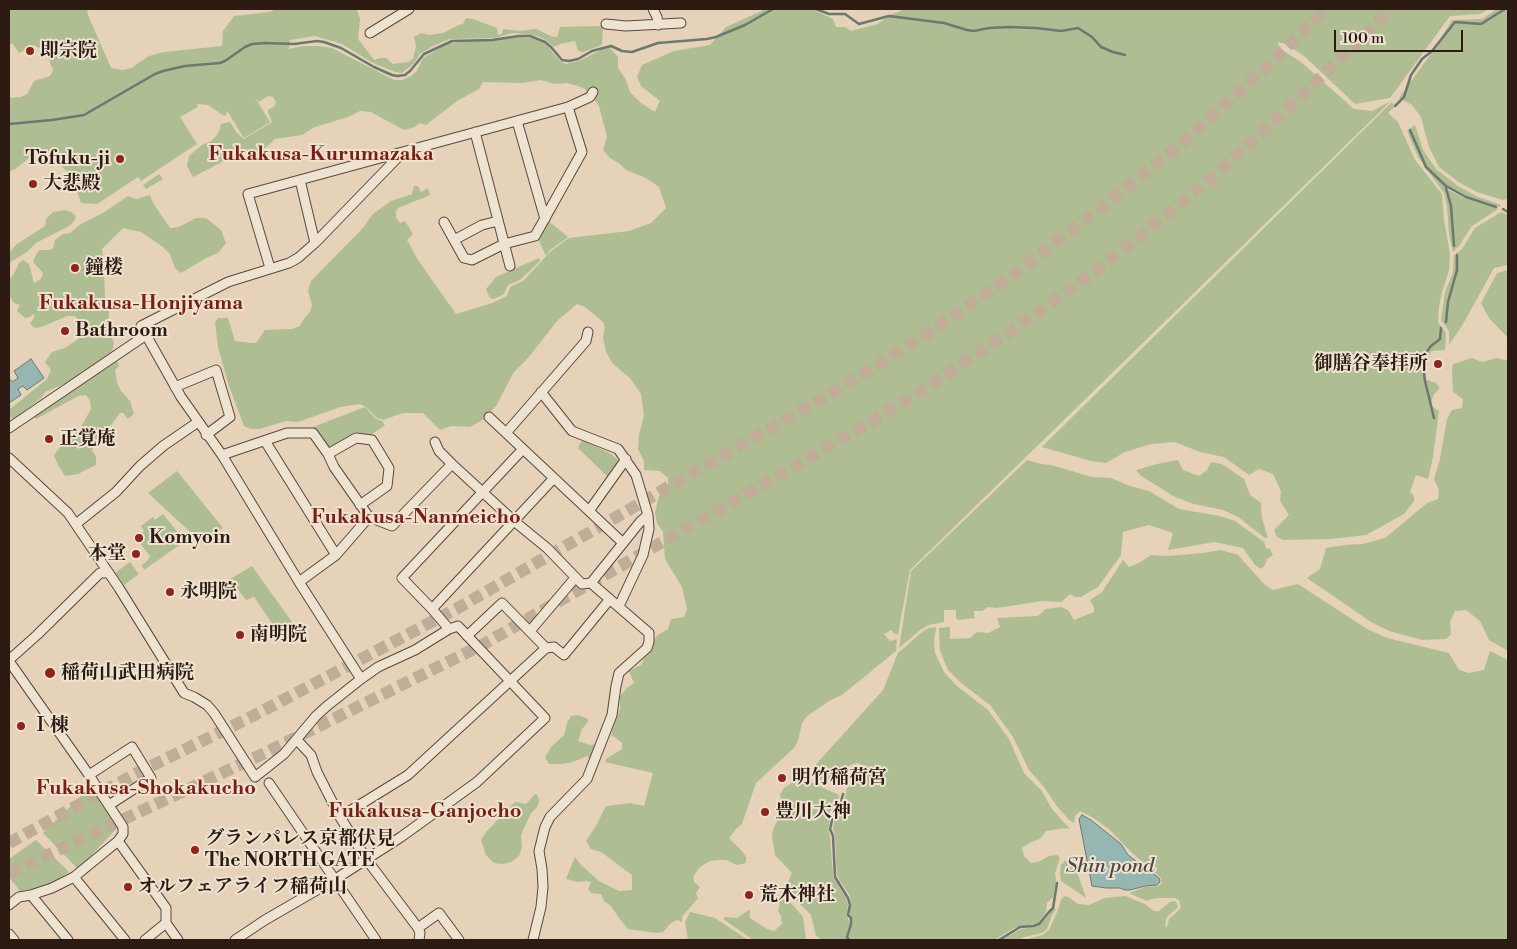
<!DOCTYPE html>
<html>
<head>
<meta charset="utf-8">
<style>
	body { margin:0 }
	#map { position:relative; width:1517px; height:949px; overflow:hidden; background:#e5d2b8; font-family:"Libre Bodoni",serif }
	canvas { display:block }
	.frame { position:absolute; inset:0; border:10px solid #2c1a13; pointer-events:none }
	.scale { position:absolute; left:1334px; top:30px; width:129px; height:22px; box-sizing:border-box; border:2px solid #2c1a13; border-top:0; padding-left:6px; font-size:15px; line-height:18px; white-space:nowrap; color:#2c1a13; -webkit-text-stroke:4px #eee2d1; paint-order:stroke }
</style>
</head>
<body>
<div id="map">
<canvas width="1517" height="949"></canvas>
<div class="frame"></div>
<div class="scale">100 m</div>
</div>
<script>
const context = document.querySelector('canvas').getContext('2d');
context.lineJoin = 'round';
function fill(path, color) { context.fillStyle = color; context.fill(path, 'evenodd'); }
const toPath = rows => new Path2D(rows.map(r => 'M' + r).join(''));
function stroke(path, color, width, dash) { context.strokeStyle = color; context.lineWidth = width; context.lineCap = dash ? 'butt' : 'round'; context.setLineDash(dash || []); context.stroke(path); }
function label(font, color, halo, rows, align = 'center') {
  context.font = font + ' "Libre Bodoni","Noto Serif JP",serif'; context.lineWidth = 4; context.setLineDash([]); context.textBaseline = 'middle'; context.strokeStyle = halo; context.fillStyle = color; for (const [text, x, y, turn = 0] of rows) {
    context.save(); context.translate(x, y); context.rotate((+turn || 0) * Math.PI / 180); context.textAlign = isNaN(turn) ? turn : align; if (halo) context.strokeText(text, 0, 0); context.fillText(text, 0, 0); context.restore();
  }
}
fill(toPath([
	[9,9,87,9,88,15,111,68,123,70,131,68,149,56,164,52,222,46,223,31,234,16,269,12,277,9,357,9,360,19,358,39,374,60,380,58,386,58,393,64,409,62,413,58,416,46,414,37,421,33,429,35,443,33,459,25,463,24,466,18,473,19,497,28,498,35,502,34,503,29,519,31,536,29,553,37,557,37,560,27,603,26,602,45,583,52,578,51,575,41,560,44,554,47,546,40,537,36,525,34,513,33,494,38,450,39,433,46,420,54,414,63,402,73,395,72,373,63,342,44,315,36,290,40,289,49,303,46,318,46,332,48,394,80,402,80,411,76,416,72,423,58,447,44,466,41,492,41,517,37,531,38,546,44,560,61,566,64,579,61,603,49,610,48,618,57,618,68,626,80,630,92,641,103,655,112,660,101,641,86,637,77,642,65,674,51,710,45,726,27,766,9,812,9,833,19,836,27,845,27,851,31,878,24,892,14,901,11,900,9,1489,9,1480,14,1450,16,1390,98,1355,104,1304,56,1286,44,1277,42,1282,50,1301,62,1354,109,1372,111,1391,101,910,570,898,634,895,634,891,630,884,634,890,641,897,639,896,651,842,695,831,700,807,716,802,723,798,741,794,748,756,783,742,824,736,829,729,838,742,851,746,857,746,863,737,865,726,860,718,860,710,861,699,868,693,877,694,882,700,887,696,893,698,898,682,917,682,922,677,920,671,923,663,932,657,933,628,929,619,918,611,906,604,901,601,894,591,893,588,889,591,882,586,881,578,882,566,879,575,857,581,865,599,881,619,891,632,890,632,875,601,852,591,849,586,841,596,826,606,806,630,803,644,806,653,773,605,762,606,759,622,749,622,743,615,737,611,736,613,727,620,709,620,696,628,687,634,683,629,671,641,665,653,641,658,635,668,629,671,619,684,617,687,609,682,587,665,559,663,532,657,523,655,513,659,496,668,491,668,478,660,471,644,470,644,461,638,449,639,435,644,415,641,394,630,378,613,364,606,352,603,337,605,328,603,322,585,307,577,304,557,321,528,358,514,372,496,406,484,419,470,427,451,426,440,430,423,413,403,413,383,420,377,418,366,407,360,404,340,407,298,422,286,421,259,429,251,429,244,426,229,386,218,347,215,322,218,318,228,318,235,341,251,343,256,343,265,330,292,329,300,326,303,320,310,312,312,305,308,291,311,281,363,228,373,214,391,201,412,194,414,186,418,186,421,192,428,188,430,195,398,208,396,212,396,218,400,223,405,221,413,234,407,240,418,260,456,314,492,303,507,296,510,287,523,281,551,251,569,238,629,231,651,223,666,208,659,187,646,178,626,170,620,164,610,158,603,150,607,137,599,106,591,94,588,95,585,89,578,86,567,83,555,84,540,80,522,83,483,82,479,89,457,101,426,125,419,123,415,127,404,130,371,112,360,111,348,117,315,127,302,135,275,139,269,145,259,152,247,154,242,149,218,164,193,177,187,166,189,156,202,145,211,141,217,135,220,129,221,124,230,122,237,133,244,139,272,122,268,112,268,110,275,106,276,102,273,97,268,96,259,102,254,96,270,122,244,138,227,111,226,115,224,116,208,105,197,104,198,107,180,117,197,144,141,181,138,177,97,204,81,203,75,185,67,172,51,154,41,149,15,169,9,172,9,98,21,97,27,94,34,81,50,76,53,70,46,52,34,45,19,53,12,43,9,45],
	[1497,9,1508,9,1508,199,1503,200,1477,192,1460,183,1439,167,1429,147,1421,117,1412,105,1399,98,1433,51,1452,20,1482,19],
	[1392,102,1394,107,1388,113,1398,122,1415,160,1442,194,1444,220,1450,254,1449,271,1442,292,1439,307,1438,322,1446,333,1445,350,1431,351,1428,360,1425,379,1436,383,1440,388,1434,394,1430,405,1439,411,1433,457,1428,479,1416,475,1410,492,1414,496,1414,501,1404,514,1366,535,1331,539,1283,540,1277,537,1274,530,1289,515,1280,501,1281,491,1273,474,1259,469,1249,475,1224,457,1200,452,1175,442,1151,444,1125,452,1106,463,1091,461,1042,447],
	[1415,125,1423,150,1436,169,1458,186,1476,196,1501,205,1500,207,1467,196,1446,185,1445,188,1464,198,1498,209,1472,226,1459,246,1453,252,1449,235,1447,206,1444,193,1418,157,1407,131],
	[159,174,163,179,146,189,143,185],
	[150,195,153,203,170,228,179,227,196,218,206,218,221,230,226,243,218,253,208,257,181,273,175,268,170,254,163,247,141,232,123,228,102,249,104,274,105,297,109,310,108,330,114,342,112,353,67,383,45,392,42,397,31,406,14,419,9,417,9,410,47,379,51,370,45,362,52,352,65,348,81,337,81,324,75,316,67,316,44,326,35,328,30,324,35,316,33,314,30,317,25,318,17,311,20,305,14,303,9,295,9,279,14,274,19,263,23,260,29,264,34,283,41,279,43,273,33,262,36,254,40,250,49,250,53,249,55,240,63,234,70,233,81,224,103,213,128,196,136,199],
	[65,210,71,212,76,216,75,220,69,226,36,243,27,252,9,263,9,253,17,244,45,226,46,219,53,212],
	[1501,212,1508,215,1508,265,1494,268,1463,324,1449,345,1449,331,1441,320,1445,292,1453,272,1454,255,1462,249,1475,228],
	[547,220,568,237,550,250,546,256,537,236],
	[539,258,540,261,520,280,508,285,504,294,494,299,490,298,486,289,496,277],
	[1508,270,1508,338,1489,318,1481,303,1497,273],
	[1472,358,1482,362,1497,358,1508,361,1508,651,1489,640,1480,621,1466,610,1455,611,1450,622,1451,634,1446,639,1422,640,1389,631,1371,622,1307,578,1320,569,1326,548,1345,545,1363,544,1385,538,1427,503,1438,499,1439,490,1434,479,1440,459,1447,419,1452,410,1462,408,1463,399,1453,392,1452,370,1453,364],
	[116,359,119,366,115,370,117,383,121,391,130,401,134,414,128,419,123,413,120,413,103,436,94,444,92,451,96,456,96,465,78,474,65,476,58,465,54,455,62,445,73,436,82,425,91,409,90,401,86,395,78,396,36,419,34,416],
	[365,407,376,419,382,421,385,425,371,435,355,432,331,447,326,445,313,427],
	[582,440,611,454,621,463,610,479,578,448],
	[1027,460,1041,464,1051,465,1092,477,1111,478,1127,485,1149,491,1179,509,1220,516,1235,521,1264,542,1266,548,1270,549,1273,555,1267,559,1265,565,1261,569,1255,565,1243,548,1215,542,1168,550,1173,533,1149,525,1123,532,1121,555,1098,587,1081,597,1075,597,1070,594,1061,602,1042,601,997,608,988,607,982,611,974,611,974,618,958,620,956,618,956,610,944,610,944,622,929,625,920,630,899,648,911,571],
	[1178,460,1183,470,1199,476,1207,470,1211,462,1222,464,1244,479,1250,495,1261,503,1262,518,1268,538,1265,538,1238,517,1223,510,1194,504,1175,497,1141,476,1136,470,1157,464],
	[177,471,223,528,202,543,148,493],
	[163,514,185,541,144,570,142,565,147,561,150,556,136,538,144,531,141,526,153,517,155,520],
	[1221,550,1238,555,1264,584,1273,590,1298,584,1367,629,1387,638,1449,653,1459,670,1469,673,1484,670,1490,651,1508,660,1508,940,1023,940,1043,935,1049,930,1058,910,1061,900,1065,896,1070,898,1078,904,1089,905,1105,898,1125,896,1145,904,1154,911,1159,911,1170,902,1174,901,1176,902,1178,907,1167,917,1165,926,1167,927,1169,919,1181,908,1179,900,1175,898,1160,898,1152,899,1147,901,1129,893,1145,887,1158,886,1162,883,1160,877,1131,852,1110,830,1092,817,1080,811,1075,816,1074,823,1069,820,1056,805,1044,787,1029,770,1013,737,991,706,960,682,948,670,940,651,939,628,950,627,950,639,970,638,977,632,988,633,1000,627,997,618,1038,616,1046,609,1061,607,1068,610,1074,620,1094,612,1094,607,1090,600,1102,592,1123,560,1129,567,1139,563,1151,555,1167,556,1203,553],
	[130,562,139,574,124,585,115,573],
	[252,566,292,622,278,632,254,597,246,600,230,579],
	[936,627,934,642,935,653,944,672,957,686,988,710,1009,739,1024,773,1041,790,1052,809,1070,829,1066,828,1046,831,1040,839,1031,842,1022,848,1024,856,1031,863,1038,862,1049,856,1057,855,1060,858,1055,873,1056,881,1053,897,1047,903,1046,912,1038,923,1014,928,994,940,850,940,848,937,852,924,849,909,851,904,850,896,837,876,835,836,833,828,834,821,843,807,847,788,857,783,864,778,865,773,863,766,858,763,853,764,847,767,843,772,843,783,838,787,815,777,810,771,883,690,898,653,922,632,929,628],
	[578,715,588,719,588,722,582,729,578,741,590,745,596,744,591,757,588,758,587,756,573,762,561,764,549,764,545,757,552,746,564,735,567,723,571,716],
	[804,779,839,795,837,805,830,820,828,829,830,836,833,877,846,898,848,904,847,916,850,924,846,938,847,940,823,940,816,936,811,915,785,889,792,873,775,855,772,837,773,830,782,811,780,794,784,788,793,782],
	[90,787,119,826,87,860,77,868,43,833],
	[535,794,538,796,539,801,537,807,531,813,521,835,522,847,519,856,511,862,502,864,494,863,486,855,481,840,487,831,515,802,526,804],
	[36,840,69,872,47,887,20,891,9,877,9,859],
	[1075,856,1075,866,1086,898,1061,881,1060,872,1061,865,1065,861],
	[779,895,792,904,803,917,806,940,752,939,723,919,726,917,737,918,750,909,750,918,767,929,774,931,782,924,781,916,778,911,780,903,772,898],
	[1054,908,1056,909,1052,915,1047,929,1042,933,1024,937,1018,940,1001,940,1021,929,1028,928,1039,925],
	[690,912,715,918,748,940,688,940,685,922]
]), '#afbd93');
const water = toPath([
	[31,359,44,378,27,390,23,386,18,389,21,395,9,403,9,378,12,382,18,378,14,371,31,359],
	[1082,815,1091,820,1121,844,1128,855,1159,878,1160,882,1157,885,1145,886,1130,890,1125,890,1120,888,1106,888,1092,886,1079,819,1082,815]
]);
fill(water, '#96b7b1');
stroke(water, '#6c7872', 1);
stroke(toPath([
	[816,9,829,14,845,14,859,24,889,16,944,23,967,30,974,31,989,28,1009,27,1036,28,1061,31,1078,28,1092,37,1101,47,1113,52,1125,55],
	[1395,106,1404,97,1411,75,1422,59,1432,51,1455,22,1481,24,1505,9],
	[9,124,52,120,84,115,155,74,163,71,185,66,220,63,225,61,245,47,252,44,264,43,294,44,317,41,324,42,341,48,374,67,392,75,397,76,405,75,410,71,424,54,452,41,492,40,519,36,530,36,545,42,551,47,562,60,569,61,578,59,592,51,611,46,622,51,632,52,658,43,707,39,716,37,745,25,773,9],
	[1410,130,1426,167,1446,186,1466,197,1496,207],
	[1446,188,1451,206,1454,246],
	[1503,209,1508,212],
	[1446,322,1448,302,1457,270,1457,255],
	[1434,418,1425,381,1423,366,1425,354,1431,346,1440,339,1441,328],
	[843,794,840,806,832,820,830,829,833,836,835,877,848,898,850,905,848,915,851,918,851,924,847,937,849,940],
	[999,940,1020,927,1033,926,1039,924,1048,913,1053,908,1057,883]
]), '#6c7872', 2.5);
stroke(toPath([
	[9,843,135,774,249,718,456,609,820,400,888,359,954,316,1017,272,1132,184,1194,133,1268,65,1326,9],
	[9,873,267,752,482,645,785,472,914,396,1039,312,1102,266,1164,217,1222,169,1297,100,1391,9]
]), '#c0ad97', 12, [12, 6]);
const minor = toPath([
	[653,9,657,17,658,25],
	[606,24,626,26,681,23],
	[370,33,409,9],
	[517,121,545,219],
	[475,132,510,266],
	[300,180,315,243],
	[444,222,464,258,472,260,504,244,535,236,582,152,568,107],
	[454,240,482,225,498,221],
	[270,268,248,194,568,107,590,97,593,92],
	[175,387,216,370,230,417,206,435],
	[541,392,572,431,618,449,636,475,648,515,649,529,643,555,619,606],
	[489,417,623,543],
	[9,428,146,335],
	[506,433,586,341,588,332],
	[265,441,336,555],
	[435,442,439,451,452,464],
	[328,454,356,438,372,440,389,468,387,486,360,505],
	[222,455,287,433,313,433,328,454,334,467,369,517,392,526,452,464,514,521,547,548,582,584,591,583,640,522,648,515],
	[9,458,68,513,119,588,184,693,194,697,207,705,214,713,255,777,284,754,316,716,327,706,361,679,378,667,415,650,449,629,458,626,545,718,477,782,401,837,334,880,265,920,235,940],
	[589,511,626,459],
	[76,524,116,492,140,466,163,446,198,422],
	[299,582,336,555,369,517],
	[432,609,402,578,523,449],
	[449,629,432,609,554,478],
	[530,631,575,578],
	[467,636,502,603,546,648],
	[9,660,37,635,100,573,109,573],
	[9,661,89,775,123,827,123,834,118,841,74,877,52,888,31,895,19,897,9,905],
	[361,679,299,582,222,455,181,397,141,326,228,282,289,263,298,258,315,243,403,152],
	[297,740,311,755,317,772,340,817,367,860,418,928,420,933,419,940],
	[89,775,132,747,151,778,109,805],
	[269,783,376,940],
	[340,817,408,775,546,648,554,647,564,655,610,599],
	[118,841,166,908,166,923,178,940],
	[74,877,125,940],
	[31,895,68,940],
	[418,928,439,913,459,940],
	[9,934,14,940],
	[145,940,166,923],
	[533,940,541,907,543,887,542,869,539,851,545,827,550,817,587,779,612,715,616,686,619,673,647,648,649,642,649,633,591,583]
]);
stroke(minor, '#5a483c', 11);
stroke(minor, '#eee2d1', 9);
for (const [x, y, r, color] of [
	[30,51,5,"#8f2418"],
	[120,159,5,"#8f2418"],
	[33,184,5,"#8f2418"],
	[75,268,5,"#8f2418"],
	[65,331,5,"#8f2418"],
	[1438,364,5,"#8f2418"],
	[49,439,5,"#8f2418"],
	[139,538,5,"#8f2418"],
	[136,554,5,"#8f2418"],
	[170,592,5,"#8f2418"],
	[240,635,5,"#8f2418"],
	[50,673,6,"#8f2418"],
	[21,726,5,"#8f2418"],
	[782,778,5,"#8f2418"],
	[765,812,5,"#8f2418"],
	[195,850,5,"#8f2418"],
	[128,887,5,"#8f2418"],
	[749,895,5,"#8f2418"]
]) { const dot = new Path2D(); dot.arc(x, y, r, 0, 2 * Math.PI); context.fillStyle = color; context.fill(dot); stroke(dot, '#eee2d1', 2); }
label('bold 19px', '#2c1a13', '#eee2d1', [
	["即宗院",40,51],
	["Tōfuku-ji",110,159,"right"],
	["大悲殿",43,184],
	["鐘楼",85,268],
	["Bathroom",75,331],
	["御膳谷奉拝所",1428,364,"right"],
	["正覚庵",59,439],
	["Komyoin",149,538],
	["本堂",126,554,"right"],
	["永明院",180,592],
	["南明院",250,635],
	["稲荷山武田病院",61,673],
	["Ⅰ棟",31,726],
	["明竹稲荷宮",792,778],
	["豊川大神",775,812],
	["グランパレス京都伏見",205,839],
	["The NORTH GATE",205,861],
	["オルフェアライフ稲荷山",138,887],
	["荒木神社",759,895]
], 'left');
label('bold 20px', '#7a1f14', '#eee2d1', [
	["Fukakusa-Kurumazaka",321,155],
	["Fukakusa-Honjiyama",141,304],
	["Fukakusa-Nanmeicho",416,518],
	["Fukakusa-Shokakucho",146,789],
	["Fukakusa-Ganjocho",425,812]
]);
label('italic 20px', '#4c4942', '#eee2d1', [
	["Shin pond",1110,867]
]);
</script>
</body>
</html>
